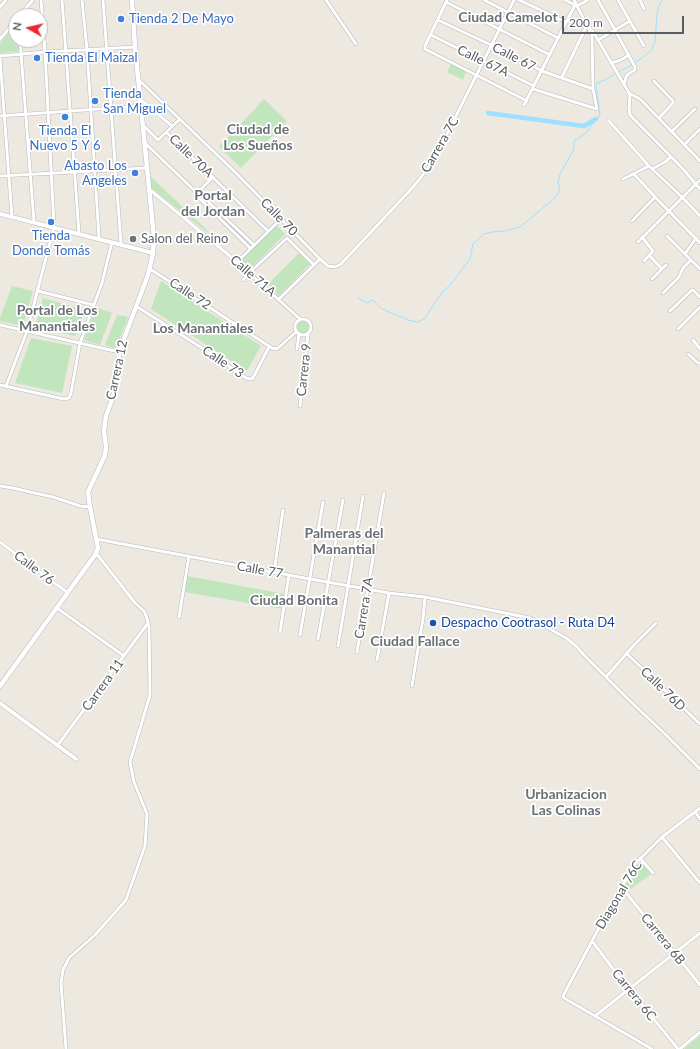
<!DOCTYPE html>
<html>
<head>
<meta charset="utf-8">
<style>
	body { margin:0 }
	#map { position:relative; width:700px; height:1049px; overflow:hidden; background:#ede9e1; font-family:Lato,sans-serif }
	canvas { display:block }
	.north { position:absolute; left:8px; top:8px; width:40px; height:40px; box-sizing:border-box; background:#fff; border:1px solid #bdbfc0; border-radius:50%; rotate:278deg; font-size:11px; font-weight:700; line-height:16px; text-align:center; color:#595e62 }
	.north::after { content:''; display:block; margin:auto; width:14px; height:18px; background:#eb282f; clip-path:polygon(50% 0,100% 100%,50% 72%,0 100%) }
	.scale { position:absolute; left:562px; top:16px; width:122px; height:18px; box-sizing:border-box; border:2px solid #595e62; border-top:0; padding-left:5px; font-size:12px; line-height:14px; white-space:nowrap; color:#595e62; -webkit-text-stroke:3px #fff; paint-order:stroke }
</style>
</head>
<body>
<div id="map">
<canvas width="700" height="1049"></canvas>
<div class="north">N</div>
<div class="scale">200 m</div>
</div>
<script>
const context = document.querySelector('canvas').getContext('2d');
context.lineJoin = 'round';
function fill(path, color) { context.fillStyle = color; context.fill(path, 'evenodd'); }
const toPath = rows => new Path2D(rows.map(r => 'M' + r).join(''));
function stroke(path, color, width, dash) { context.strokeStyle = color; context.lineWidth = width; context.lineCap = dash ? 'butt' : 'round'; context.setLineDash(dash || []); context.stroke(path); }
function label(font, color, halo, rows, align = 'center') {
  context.font = font + ' Lato,sans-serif'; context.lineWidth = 3.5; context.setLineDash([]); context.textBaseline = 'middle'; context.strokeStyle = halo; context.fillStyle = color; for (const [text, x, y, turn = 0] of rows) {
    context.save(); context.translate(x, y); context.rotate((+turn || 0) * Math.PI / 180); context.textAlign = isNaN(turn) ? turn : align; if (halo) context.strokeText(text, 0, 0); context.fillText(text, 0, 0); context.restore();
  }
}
fill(toPath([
	[16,24,16,40,19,40,20,51,0,53,0,43],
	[451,64,466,72,463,80,447,72],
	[264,99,287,121,241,168,219,147],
	[150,176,205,228,212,236,151,188],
	[276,225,285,234,249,270,240,261],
	[299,253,310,264,279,296,268,284],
	[161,281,261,346,247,371,151,309],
	[12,286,33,291,23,326,0,321,0,318],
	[43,298,85,310,75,336,35,327],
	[96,307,112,313,100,345,84,340],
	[117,315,128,317,116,349,105,345],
	'297 327a6 6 0 1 1 12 0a6 6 0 1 1-12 0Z',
	[31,338,72,346,62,393,15,383],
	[187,576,285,594,282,609,184,592],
	[640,861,651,874,617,899,636,866],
	[700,1036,700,1049,684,1049]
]), '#c1e5bc');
stroke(toPath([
	[635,63,651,51,655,42,657,14,659,5,662,0],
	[618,72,632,65],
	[358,298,367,303,373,300,382,309,408,320,418,322,424,319,441,294,451,284,470,259,473,244,484,234,492,232,504,231,520,227,556,197,560,190,558,182,560,174,574,149,574,141,586,133,596,119,600,116,596,86,597,83,605,80,615,74]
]), '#9ee0ff', 1);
stroke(toPath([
	[488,113,584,126,596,119]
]), '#9ee0ff', 4.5);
const minor = toPath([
	[62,0,79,233],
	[82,0,87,50,99,238],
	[103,0,121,244],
	[326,0,356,44],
	[447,0,425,46,425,49,527,101],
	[484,0,558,38],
	[519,0,566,22],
	[565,0,575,5],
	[598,0,615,30,635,67,635,70,628,74,626,77,624,85],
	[618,0,644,46],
	[640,0,644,9],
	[446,2,550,55],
	[577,6,588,0],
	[0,7,6,0],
	[19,16,33,0],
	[438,20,491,45,542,71,593,89],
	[587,25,594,33,629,93,630,96,629,109,630,115,684,170,700,189],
	[431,35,534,86],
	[0,39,16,20],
	[20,40,34,222],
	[598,40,630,21],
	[0,56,45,52,135,47],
	[0,58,12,217],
	[611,63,621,60,629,55],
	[562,77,587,25],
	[139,80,236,173,320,259,328,266,335,267,341,264,414,186,429,167,447,134,514,0],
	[654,81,673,101,673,103,659,118],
	[533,89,597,109,593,89,592,35,574,0],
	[629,93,640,99,646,105,700,161],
	[140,99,172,126],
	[524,105,576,3],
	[0,116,141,106],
	[608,120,649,166,683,198,700,216],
	[144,126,158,140,180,119],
	[166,132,268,231],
	[671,132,695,109],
	[145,143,197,193,200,194,254,245],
	[684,145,700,129],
	[652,169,665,162,671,157],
	[634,174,655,197,700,243],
	[0,176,147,168],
	[623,179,649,166],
	[149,189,237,262,300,319],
	[197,193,197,196,250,248],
	[197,193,213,177],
	[632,221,655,197],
	[667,236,700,269],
	[642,237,653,251,644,261],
	[638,242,700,180],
	[685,254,696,238],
	[649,255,662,269],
	[237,262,281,219],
	[150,269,272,348,277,349,296,332],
	[652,279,666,265],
	[243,280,249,273,287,238,314,265],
	[38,291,94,305],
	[663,293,679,277,683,268,691,260],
	[279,299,320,259],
	[136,306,205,350,246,378,251,379,253,378,269,347],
	[670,311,692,290,693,290,700,297],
	'295 327a8 8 0 1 1 16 0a8 8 0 1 1-16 0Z',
	[0,325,119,352],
	[678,329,700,307],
	[693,340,700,349],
	[297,349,299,334],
	[688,354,698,363,700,363],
	[0,385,64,399,69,398,71,393,80,343,102,283,112,242],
	[6,386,27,331,54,227,45,52,41,0],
	[300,406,308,334],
	[0,486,13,488,30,492,53,497,80,506,90,507],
	[96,539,310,579,389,593,425,597,530,618,566,638,577,647,583,654,629,700,665,734,700,769],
	[0,542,68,593],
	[274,572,283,510],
	[57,608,124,656],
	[179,617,189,556],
	[280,632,289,575],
	[300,635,323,502],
	[318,639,343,500],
	[338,646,363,496],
	[357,652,384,493],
	[626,653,644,670,700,724],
	[377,660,389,593],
	[606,677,635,644,656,623],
	[412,686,421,630,423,619,425,597],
	[57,746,148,623],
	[695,812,700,819],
	[662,837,700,883],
	[640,858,653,873],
	[627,894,700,985],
	[592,941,617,974,678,1049],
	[595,1016,700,933],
	[66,1049,61,983,63,970,69,958,95,935,126,900,145,846,147,814,134,782,130,762,150,695,149,627,147,618,144,611,135,603,96,553],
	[652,1049,564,998,563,996,610,907,636,863,662,837,700,808],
	[680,1049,700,1032]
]);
const tertiary = toPath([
	[0,214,153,253],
	[0,703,76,759]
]);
const secondary = toPath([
	[0,686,95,555,98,548,90,507,88,492,105,455,106,447,104,431,105,423,106,416,113,397,116,384,119,352,148,275,153,253,154,238,135,47,132,0]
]);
stroke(minor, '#b4b8bc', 4);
stroke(tertiary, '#b4b8bc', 5);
stroke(secondary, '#b4b9be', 5.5);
stroke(minor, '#fff', 3);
stroke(tertiary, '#fff', 4);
stroke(secondary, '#fff', 4.5);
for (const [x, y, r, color] of [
	[121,19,4,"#3f7fe0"],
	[37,58,4,"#3f7fe0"],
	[95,101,4,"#3f7fe0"],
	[65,117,4,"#3f7fe0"],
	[135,173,4,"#3f7fe0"],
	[51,222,4,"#3f7fe0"],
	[133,239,4,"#6b7280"],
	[433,623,4,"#1a4fb4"]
]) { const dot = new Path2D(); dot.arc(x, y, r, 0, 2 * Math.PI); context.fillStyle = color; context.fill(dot); stroke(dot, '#fff', 1.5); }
label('13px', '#366cbe', '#fff', [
	["Tienda 2 De Mayo",129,19],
	["Tienda El Maizal",45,58],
	["Tienda",103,94],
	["San Miguel",103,109],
	["Tienda El",65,131,"center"],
	["Nuevo 5 Y 6",65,146,"center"],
	["Abasto Los",127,166,"right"],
	["Angeles",127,181,"right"],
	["Tienda",51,236,"center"],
	["Donde Tomás",51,251,"center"]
], 'left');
label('13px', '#595e62', '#fff', [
	["Calle 67",514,57,27],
	["Calle 67A",483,61,26],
	["Carrera 7C",440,145,-60],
	["Calle 70A",191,156,44],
	["Calle 70",279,217,46],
	["Calle 71A",253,276,41],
	["Calle 72",190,294,33],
	["Calle 73",223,362,34],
	["Carrera 12",117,370,-78],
	["Carrera 9",304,370,-84],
	["Calle 76",34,568,37],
	["Calle 77",260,570,10],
	["Carrera 7A",364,608,-81],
	["Carrera 11",103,685,-54],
	["Calle 76D",663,689,44],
	["Diagonal 76C",619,895,-59],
	["Carrera 6B",663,939,51],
	["Carrera 6C",634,995,51]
]);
label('13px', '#5b616d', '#fff', [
	["Salon del Reino",141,239]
], 'left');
label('13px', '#164399', '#fff', [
	["Despacho Cootrasol - Ruta D4",441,623]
], 'left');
label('bold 14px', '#6a7074', '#fff', [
	["Ciudad Camelot",508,17],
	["Ciudad de",258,129],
	["Los Sueños",258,145],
	["Portal",213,195],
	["del Jordan",213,211],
	["Portal de Los",57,310],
	["Manantiales",57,326],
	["Los Manantiales",203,328],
	["Palmeras del",344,533],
	["Manantial",344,549],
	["Ciudad Bonita",294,600],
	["Ciudad Fallace",415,641],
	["Urbanizacion",566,794],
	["Las Colinas",566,810]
]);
</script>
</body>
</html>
